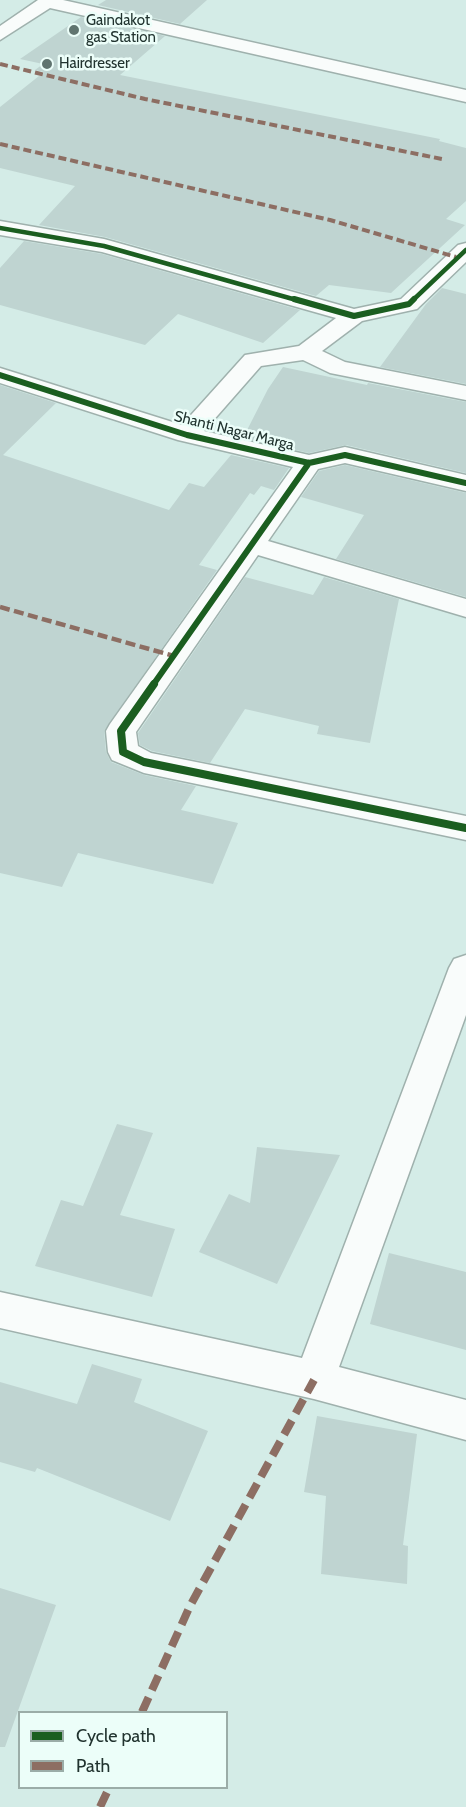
<!DOCTYPE html>
<html>
<head>
<meta charset="utf-8">
<style>
	body { margin:0 }
	#map { position:relative; width:466px; height:1807px; overflow:hidden; background:#d4ece7; font-family:Cabin,sans-serif }
	canvas { display:block }
	.legend { position:absolute; left:18px; top:1711px; width:210px; height:78px; box-sizing:border-box; background:#ecfef9; border:2px solid #9bada8; margin:0; padding:8px 10px; list-style:none; font-size:18px; color:#21332f }
	.legend li { display:flex; align-items:center; gap:12px; height:30px }
	.legend b { width:30px; border:2px solid #9bada8 }
</style>
</head>
<body>
<div id="map">
<canvas width="466" height="1807"></canvas>
<ul class="legend">
<li><b style="height:8px;background:#1b5e20"></b>Cycle path</li>
<li><b style="height:8px;background:#8d6e63"></b>Path</li>
</ul>
</div>
<script>
const context = document.querySelector('canvas').getContext('2d');
context.lineJoin = 'round';
function fill(path, color) { context.fillStyle = color; context.fill(path, 'evenodd'); }
const toPath = rows => new Path2D(rows.map(r => 'M' + r).join(''));
function stroke(path, color, width, dash) { context.strokeStyle = color; context.lineWidth = width; context.lineCap = dash ? 'butt' : 'round'; context.setLineDash(dash || []); context.stroke(path); }
function label(font, color, halo, rows, align = 'center') {
  context.font = font + ' Cabin,sans-serif'; context.lineWidth = 5; context.setLineDash([]); context.textBaseline = 'middle'; context.strokeStyle = halo; context.fillStyle = color; for (const [text, x, y, turn = 0] of rows) {
    context.save(); context.translate(x, y); context.rotate((+turn || 0) * Math.PI / 180); context.textAlign = isNaN(turn) ? turn : align; if (halo) context.strokeText(text, 0, 0); context.fillText(text, 0, 0); context.restore();
  }
}
fill(toPath([
	[106,0,207,0,180,24,98,5],
	[81,17,165,36,120,75,440,139,439,141,466,148,466,201,446,219,465,225,391,293,329,285,316,296,105,237,39,225,75,186,0,168,0,107,44,72,35,70,43,64,20,59],
	[24,241,102,254,300,310,263,343,178,314,145,345,0,305,0,268],
	[442,288,466,294,466,384,380,367,426,304],
	[283,367,367,385,368,383,466,402,466,473,346,445,309,453,243,438,268,389],
	[0,385,56,403,3,455,169,510,189,483,204,487,231,455,289,468,274,490,261,486,254,495,250,493,199,565,217,570,104,731,106,752,111,762,144,775,196,786,181,810,238,823,213,884,78,853,62,887,0,873],
	[345,465,466,493,466,597,336,559,364,515,301,497,319,471],
	[245,577,313,595,324,577,399,599,370,743,317,734,319,726,245,709,210,763,152,751,140,745,138,733],
	[117,1124,153,1133,120,1215,175,1229,152,1297,35,1266,61,1200,83,1206],
	[257,1147,340,1155,277,1284,199,1252,229,1194,250,1203],
	[389,1253,466,1272,466,1350,370,1324],
	[92,1364,142,1379,134,1402,208,1431,170,1521,37,1468,35,1472,0,1462,0,1382,77,1404],
	[317,1416,417,1434,403,1545,408,1546,407,1584,321,1574,326,1496,304,1492],
	[0,1588,56,1605,5,1747,0,1747]
]), '#bfd4d1');
const street = toPath([
	[38,0,63,0,466,90,466,102,50,8,0,40,0,26,38,0],
	[0,221,104,239,354,309,401,299,458,245,466,243,466,262,417,309,362,321,322,351,345,362,466,386,466,400,330,373,303,360,261,366,204,431,309,455,345,447,466,475,466,491,345,463,318,469,268,541,466,599,466,617,258,555,136,732,138,746,151,753,466,816,466,840,144,773,112,760,108,752,106,731,110,724,293,467,178,440,0,383,0,368,182,425,245,355,299,346,336,318,102,252,0,235,0,221],
	[466,955,466,1015,339,1367,466,1400,466,1440,314,1399,0,1328,0,1292,302,1358,449,968,454,959,466,955]
]);
stroke(street, '#9fb1ad', 3);
fill(street, '#f9fcfb');
stroke(toPath([
	[0,64,145,99,442,159],
	[0,144,330,220,456,257]
]), '#8d6e63', 4, [8, 4]);
stroke(toPath([
	[0,607,174,656]
]), '#8d6e63', 4.5, [10, 4.5]);
stroke(toPath([
	[142,1712,190,1606,314,1380],
	[100,1807,109,1788]
]), '#8d6e63', 8, [16, 8]);
stroke(toPath([
	[0,228,104,246,300,301],
	[412,301,466,250]
]), '#1b5e20', 4.5);
stroke(toPath([
	[294,299,354,316,409,304,414,299],
	[0,375,187,435,309,463,345,455,466,483],
	[153,685,309,463]
]), '#1b5e20', 6);
stroke(toPath([
	[154,684,121,731,123,752,144,762,466,828]
]), '#1b5e20', 8);
for (const [x, y, r, color] of [
	[74,30,6,"#60746f"],
	[47,64,6,"#60746f"]
]) { const dot = new Path2D(); dot.arc(x, y, r, 0, 2 * Math.PI); context.fillStyle = color; context.fill(dot); stroke(dot, '#ecfef9', 2); }
label('15px', '#21332f', '#ecfef9', [
	["Gaindakot",86,21],
	["gas Station",86,38],
	["Hairdresser",59,64]
], 'left');
label('15px', '#21332f', '#ecfef9', [
	["Shanti Nagar Marga",234,431,14]
]);
</script>
</body>
</html>
